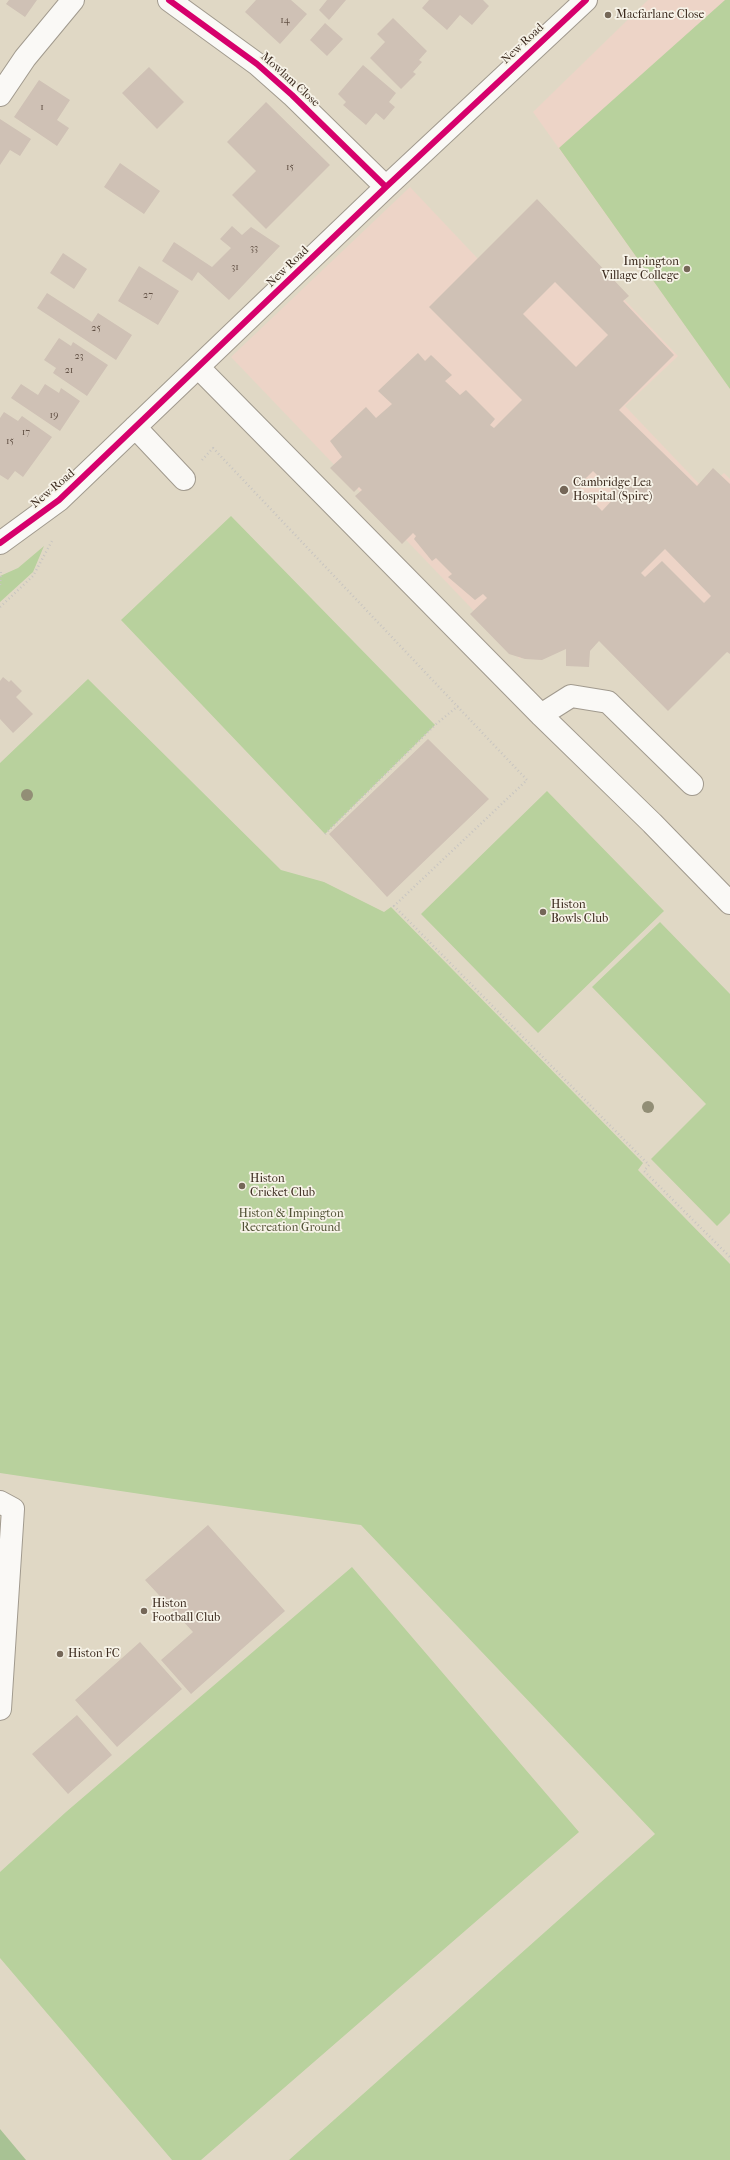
<!DOCTYPE html>
<html>
<head>
<meta charset="utf-8">
<style>
	body { margin:0 }
	canvas { display:block; background:#e0d8c5 }
</style>
</head>
<body>
<canvas width="730" height="2160"></canvas>
<script>
const context = document.querySelector('canvas').getContext('2d');
context.lineJoin = 'round';
function fill(path, color) { context.fillStyle = color; context.fill(path, 'evenodd'); }
const toPath = rows => new Path2D(rows.map(r => 'M' + r).join(''));
function stroke(path, color, width, dash) { context.strokeStyle = color; context.lineWidth = width; context.lineCap = dash ? 'butt' : 'round'; context.setLineDash(dash || []); context.stroke(path); }
function label(font, color, halo, rows, align = 'center') {
  context.font = font + ' "IM FELL French Canon",serif'; context.lineWidth = 3.5; context.setLineDash([]); context.textBaseline = 'middle'; context.strokeStyle = halo; context.fillStyle = color; for (const [text, x, y, turn = 0] of rows) {
    context.save(); context.translate(x, y); context.rotate((+turn || 0) * Math.PI / 180); context.textAlign = isNaN(turn) ? turn : align; if (halo) context.strokeText(text, 0, 0); context.fillText(text, 0, 0); context.restore();
  }
}
fill(toPath([
	[648,0,730,0,730,389,533,112],
	[410,187,479,260,535,206,678,356,625,406,705,490,724,473,730,479,730,653,577,604,520,659,231,357]
]), '#edd4c7');
fill(toPath([
	[725,0,730,0,730,389,559,148],
	[231,516,435,725,325,834,121,620],
	[44,546,33,572,0,602,0,576,18,568],
	[88,679,281,870,324,882,384,912,391,907,643,1163,638,1170,730,1264,730,2160,289,2160,655,1834,361,1525,174,1499,0,1473,0,763],
	[547,791,664,911,538,1033,421,914],
	[660,922,730,994,730,1213,717,1226,651,1159,706,1104,592,987],
	[352,1567,579,1832,201,2160,172,2160,0,1958,0,1872,66,1812]
]), '#b8d19d');
fill(toPath([
	[0,2129,26,2160,0,2160]
]), '#a8c294');
fill(toPath([
	[9,0,37,0,25,17,6,4],
	[256,0,291,0,307,14,280,44,245,12],
	[327,0,346,0,329,20,319,10],
	[429,0,483,0,489,6,472,25,460,15,447,30,422,8],
	[393,18,427,51,419,60,422,62,413,72,416,74,401,89,370,58,385,42,377,34],
	[325,23,343,39,327,56,310,40],
	[363,65,396,93,389,102,395,107,384,120,376,113,366,125,343,105,346,102,338,94],
	[149,67,184,102,157,129,122,93],
	[39,80,70,100,57,120,69,128,57,146,14,117],
	[266,102,330,165,266,229,232,195,256,171,227,142],
	[0,119,31,139,20,156,10,150,0,165],
	[120,163,160,191,144,214,104,187],
	[537,199,629,296,623,301,674,355,619,410,697,486,713,468,730,484,730,654,727,652,668,711,599,641,590,651,589,667,566,666,566,649,542,660,525,659,509,654,470,614,487,598,483,594,475,600,448,577,452,574,436,558,432,561,414,539,416,536,413,533,402,544,355,496,362,490,359,487,354,492,330,468,342,457,330,441,366,407,376,418,392,404,378,391,418,353,425,361,431,355,452,375,445,381,460,395,466,390,495,419,490,425,494,428,522,400,429,307],
	[555,282,608,335,576,367,523,314],
	[593,471,617,495,602,511,578,486],
	[665,549,711,596,704,603,662,561,645,577,641,573],
	[232,226,242,235,251,227,280,246,229,300,198,272,192,281,162,261,174,242,212,267,231,248,220,239],
	[63,253,87,269,74,289,50,273],
	[139,266,179,291,158,325,118,301],
	[47,293,92,322,98,313,132,335,116,360,37,308],
	[59,338,71,346,73,342,108,365,87,396,53,373,56,368,44,360],
	[21,384,38,395,45,384,59,393,61,388,80,401,60,431,11,398],
	[4,412,18,421,22,416,52,437,23,477,15,471,8,480,0,475,0,418],
	[3,677,9,682,11,680,22,691,16,697,33,714,13,733,0,719,0,681],
	[428,739,489,799,387,897,329,834],
	[208,1525,285,1611,191,1694,161,1660,193,1632,145,1580],
	[140,1642,182,1689,117,1747,75,1700],
	[77,1715,112,1755,68,1794,32,1754]
]), '#cfc1b5');
const minor = toPath([
	[169,0,257,64,292,95,386,187],
	[0,95,25,58,73,0],
	[199,368,541,715,652,823,730,903],
	[135,427,184,479],
	[0,543,59,500,386,187,586,0],
	[541,715,571,696,608,702,692,784],
	[0,1502,13,1509,0,1709]
]);
stroke(minor, '#a19a8e', 24);
stroke(toPath([
	[202,460,213,448,527,780,394,906,649,1165,644,1171,730,1257],
	[0,585,1,570],
	[0,607,33,576,52,541],
	[325,834,435,725,458,706]
]), '#c8c5c1', 2.5, [1, 3]);
stroke(minor, '#faf9f6', 22);
stroke(toPath([
	[169,0,257,64,292,95,386,187],
	[0,543,59,500,386,187,586,0]
]), '#d6006c', 6);
context.fillStyle = '#928e76';
for (const [x, y] of [
	[27,795],
	[648,1107]
]) { context.beginPath(); context.arc(x, y, 6, 0, 2 * Math.PI); context.fill(); }
for (const [x, y, r, color] of [
	[608,15,4,"#756758"],
	[687,269,4,"#756758"],
	[564,490,5,"#756758"],
	[543,912,4,"#756758"],
	[242,1186,4,"#756758"],
	[144,1611,4,"#756758"],
	[60,1654,4,"#756758"]
]) { const dot = new Path2D(); dot.arc(x, y, r, 0, 2 * Math.PI); context.fillStyle = color; context.fill(dot); stroke(dot, '#f7f3e8', 1.5); }
label('10px', '#615044', null, [
	["14",285,21],
	["1",42,108],
	["15",290,168],
	["33",254,249],
	["31",235,268],
	["27",148,296],
	["25",96,329],
	["23",79,357],
	["21",69,371],
	["19",54,416],
	["17",26,433],
	["15",10,442]
]);
label('12px', '#3b2a1e', '#f7f3e8', [
	["Macfarlane Close",616,15],
	["Impington",679,262,"right"],
	["Village College",679,276,"right"],
	["Cambridge Lea",573,483],
	["Hospital (Spire)",573,497],
	["Histon",551,905],
	["Bowls Club",551,919],
	["Histon",250,1179],
	["Cricket Club",250,1193],
	["Histon",152,1604],
	["Football Club",152,1618],
	["Histon FC",68,1654]
], 'left');
label('12px', '#3b2a1e', '#f7f3e8', [
	["New Road",523,44,-43],
	["Mowlam Close",290,80,42],
	["New Road",288,267,-44],
	["New Road",53,489,-40]
]);
label('12px', '#525236', '#f7f3e8', [
	["Histon & Impington",291,1214],
	["Recreation Ground",291,1228]
]);
</script>
</body>
</html>
